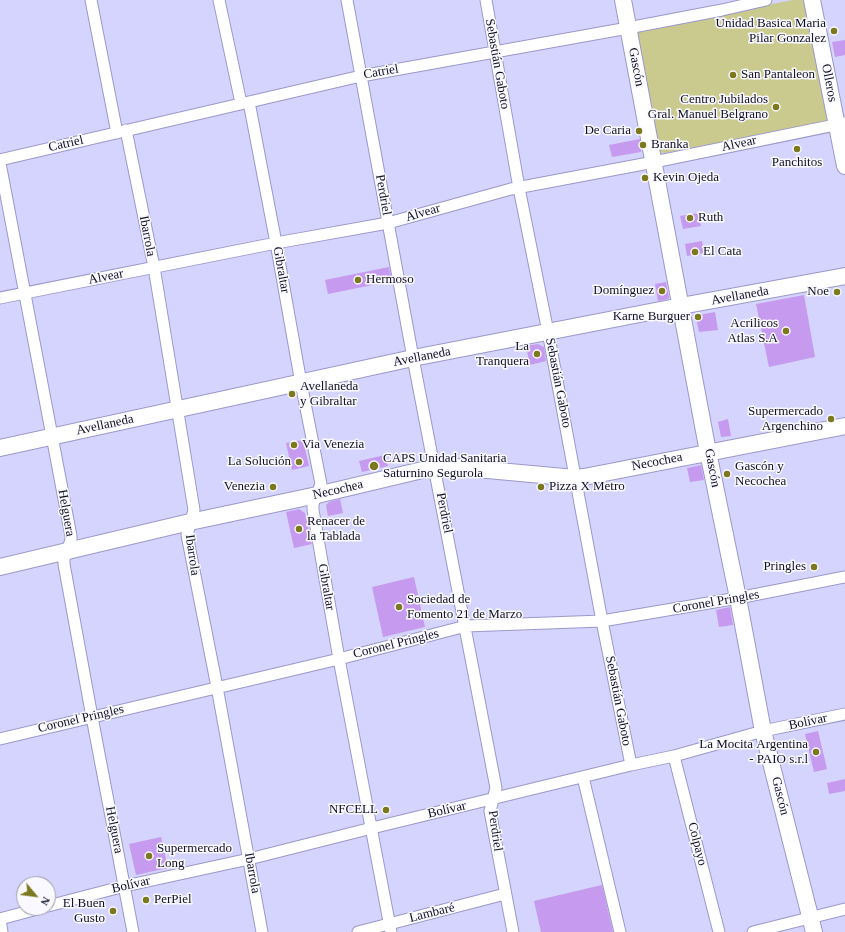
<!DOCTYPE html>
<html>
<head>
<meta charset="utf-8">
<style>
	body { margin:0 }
	#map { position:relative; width:845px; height:932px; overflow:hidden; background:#d5d4fe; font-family:"Times New Roman",serif }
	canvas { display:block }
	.north { position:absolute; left:16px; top:876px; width:40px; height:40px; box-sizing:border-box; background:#f9f9ff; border:1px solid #9c9ba7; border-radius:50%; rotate:119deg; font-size:11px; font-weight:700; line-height:16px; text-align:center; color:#110f22 }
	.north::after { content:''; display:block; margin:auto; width:14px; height:18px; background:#7c781d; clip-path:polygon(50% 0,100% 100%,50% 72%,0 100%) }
</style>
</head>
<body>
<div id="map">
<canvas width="845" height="932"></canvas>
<div class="north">N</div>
</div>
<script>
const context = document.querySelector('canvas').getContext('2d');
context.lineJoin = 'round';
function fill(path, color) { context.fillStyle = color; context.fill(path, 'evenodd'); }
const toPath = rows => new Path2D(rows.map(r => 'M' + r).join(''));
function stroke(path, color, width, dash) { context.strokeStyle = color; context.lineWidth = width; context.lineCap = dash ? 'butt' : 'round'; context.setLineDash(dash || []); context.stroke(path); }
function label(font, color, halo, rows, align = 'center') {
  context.font = font + ' "Times New Roman",serif'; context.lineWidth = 3; context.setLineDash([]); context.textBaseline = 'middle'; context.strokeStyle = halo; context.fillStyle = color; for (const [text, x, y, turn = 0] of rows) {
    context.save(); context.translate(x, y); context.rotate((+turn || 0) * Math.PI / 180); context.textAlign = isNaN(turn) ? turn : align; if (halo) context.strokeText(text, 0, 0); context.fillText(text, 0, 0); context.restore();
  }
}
fill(toPath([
	[793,0,804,0,806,2,828,120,826,123,664,153,658,152,635,32,638,29]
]), '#cac98e');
fill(toPath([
	[845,40,845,55,835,57,832,42],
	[640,139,641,152,612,157,609,145],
	[698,213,701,226,683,229,680,216],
	[702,241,704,253,687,256,685,244],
	[389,267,392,281,328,294,325,280],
	[666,282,669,297,668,299,658,301,655,284],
	[804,295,815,357,769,367,756,304],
	[715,312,718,330,699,332,696,318,698,315],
	[538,344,544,347,546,361,530,365,526,346],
	[728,419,731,436,721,437,718,422],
	[303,440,309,466,292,470,286,443],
	[385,455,388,466,362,472,359,461],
	[701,465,704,480,690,482,687,468],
	[340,499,343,513,328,516,326,505,329,502],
	[299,509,305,513,312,544,294,548,286,512],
	[414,577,425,627,383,637,372,587],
	[730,607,733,625,719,627,716,610],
	[818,731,827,769,814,772,805,734],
	[845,779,845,791,829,794,827,783],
	[161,837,168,868,136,875,129,844],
	[602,885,613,932,541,932,534,901]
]), '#c59aef');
const street = toPath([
	[91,0,117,133],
	[219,0,241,103],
	[347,0,413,358,496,788,490,811,513,932],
	[486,0,519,188,548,332,602,621,631,765],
	[249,102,276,243,301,383,321,484,313,504,313,510,339,659,391,932],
	[126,130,154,267,194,510,187,535,217,687,262,932],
	[0,160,361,76,628,28,722,10,766,0],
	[0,163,71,536,71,540,64,559,64,564,92,717,133,932],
	[0,298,276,243,388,223,511,189,654,162,845,123],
	[0,739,339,659,466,626,602,621,738,598,845,577],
	[674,756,719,932],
	[583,777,620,932],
	[48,906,125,886,249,859,372,828,631,765,674,756,763,731,845,714],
	[0,919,41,908],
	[0,920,2,932],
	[358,932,505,894],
	[753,932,845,909]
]);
const secondary = toPath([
	[623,0,708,452,738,598,763,731,814,932],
	[812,0,845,166],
	[0,448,413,358,681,306,845,276],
	[0,567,190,522,317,495,435,467,444,466,575,478,584,477,845,426]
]);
stroke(street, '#9b98cb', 13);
stroke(secondary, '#9b98cb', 18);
stroke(street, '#fff', 11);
stroke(secondary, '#fff', 16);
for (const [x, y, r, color] of [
	[834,31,4,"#7c781d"],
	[733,75,4,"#7c781d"],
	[776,107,4,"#7c781d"],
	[639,131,4,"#7c781d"],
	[643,145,4,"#7c781d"],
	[797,149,4,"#7c781d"],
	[645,178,4,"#7c781d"],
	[690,218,4,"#7c781d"],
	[695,252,4,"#7c781d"],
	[358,280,4,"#7c781d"],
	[662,291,4,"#7c781d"],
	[837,292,4,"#7c781d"],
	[698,317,4,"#7c781d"],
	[786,331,4,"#7c781d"],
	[537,354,4,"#7c781d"],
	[292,394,4,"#7c781d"],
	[831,419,4,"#7c781d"],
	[294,445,4,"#7c781d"],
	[299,462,4,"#7c781d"],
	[374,466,5,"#7c781d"],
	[727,474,4,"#7c781d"],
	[273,487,4,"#7c781d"],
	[541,487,4,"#7c781d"],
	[299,529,4,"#7c781d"],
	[814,567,4,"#7c781d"],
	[399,607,4,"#7c781d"],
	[816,752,4,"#7c781d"],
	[386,810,4,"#7c781d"],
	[149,856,4,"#7c781d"],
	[146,900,4,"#7c781d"],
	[113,911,4,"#7c781d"]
]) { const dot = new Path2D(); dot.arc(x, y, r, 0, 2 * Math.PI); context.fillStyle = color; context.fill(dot); stroke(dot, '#f9f9ff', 1.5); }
label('13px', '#110f22', '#f9f9ff', [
	["Unidad Basica Maria",826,24],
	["Pilar Gonzalez",826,39],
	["San Pantaleon",741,75,"left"],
	["Centro Jubilados",768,100],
	["Gral. Manuel Belgrano",768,115],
	["De Caria",631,131],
	["Branka",651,145,"left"],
	["Panchitos",797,163,"center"],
	["Kevin Ojeda",653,178,"left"],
	["Ruth",698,218,"left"],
	["El Cata",703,252,"left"],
	["Hermoso",366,280,"left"],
	["Domínguez",654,291],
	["Noe",829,292],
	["Karne Burguer",690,317],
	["Acrilicos",778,324],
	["Atlas S.A",778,339],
	["La",529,347],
	["Tranquera",529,362],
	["Avellaneda",300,387,"left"],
	["y Gibraltar",300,402,"left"],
	["Supermercado",823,412],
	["Argenchino",823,427],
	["Via Venezia",302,445,"left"],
	["CAPS Unidad Sanitaria",383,459,"left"],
	["Saturnino Segurola",383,474,"left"],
	["La Solución",291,462],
	["Gascón y",735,467,"left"],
	["Necochea",735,482,"left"],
	["Venezia",265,487],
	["Pizza X Metro",549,487,"left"],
	["Renacer de",307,522,"left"],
	["la Tablada",307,537,"left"],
	["Pringles",806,567],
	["Sociedad de",407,600,"left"],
	["Fomento 21 de Marzo",407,615,"left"],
	["La Mocita Argentina",808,745],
	["- PAIO s.r.l",808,760],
	["NFCELL",378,810],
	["Supermercado",157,849,"left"],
	["Long",157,864,"left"],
	["PerPiel",154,900,"left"],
	["El Buen",105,904],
	["Gusto",105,919]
], 'right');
label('13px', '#110f22', '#f9f9ff', [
	["Sebastián Gaboto",497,64,80],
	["Gascón",636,67,79],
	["Catriel",381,72,-10],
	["Olleros",829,83,79],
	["Catriel",66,144,-13],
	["Alvear",739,144,-12],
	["Perdriel",383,195,80],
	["Alvear",423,213,-16],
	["Ibarrola",147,236,79],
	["Gibraltar",281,270,80],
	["Alvear",106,277,-11],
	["Avellaneda",740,296,-10],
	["Avellaneda",422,357,-11],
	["Sebastián Gaboto",558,383,79],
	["Avellaneda",105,425,-12],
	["Necochea",657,462,-11],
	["Gascón",712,468,79],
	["Necochea",338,490,-13],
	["Helguera",66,513,80],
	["Perdriel",444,513,79],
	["Ibarrola",192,555,82],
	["Gibraltar",326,587,80],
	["Coronel Pringles",716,602,-10],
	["Coronel Pringles",396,644,-14],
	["Sebastián Gaboto",618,701,79],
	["Coronel Pringles",81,719,-13],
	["Bolívar",808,722,-12],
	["Gascón",780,796,76],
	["Bolívar",447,810,-13],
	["Helguera",114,830,79],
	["Perdriel",495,831,82],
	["Colpayo",697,844,76],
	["Ibarrola",252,873,80],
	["Bolívar",131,885,-13],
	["Lambaré",432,913,-14]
]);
</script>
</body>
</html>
